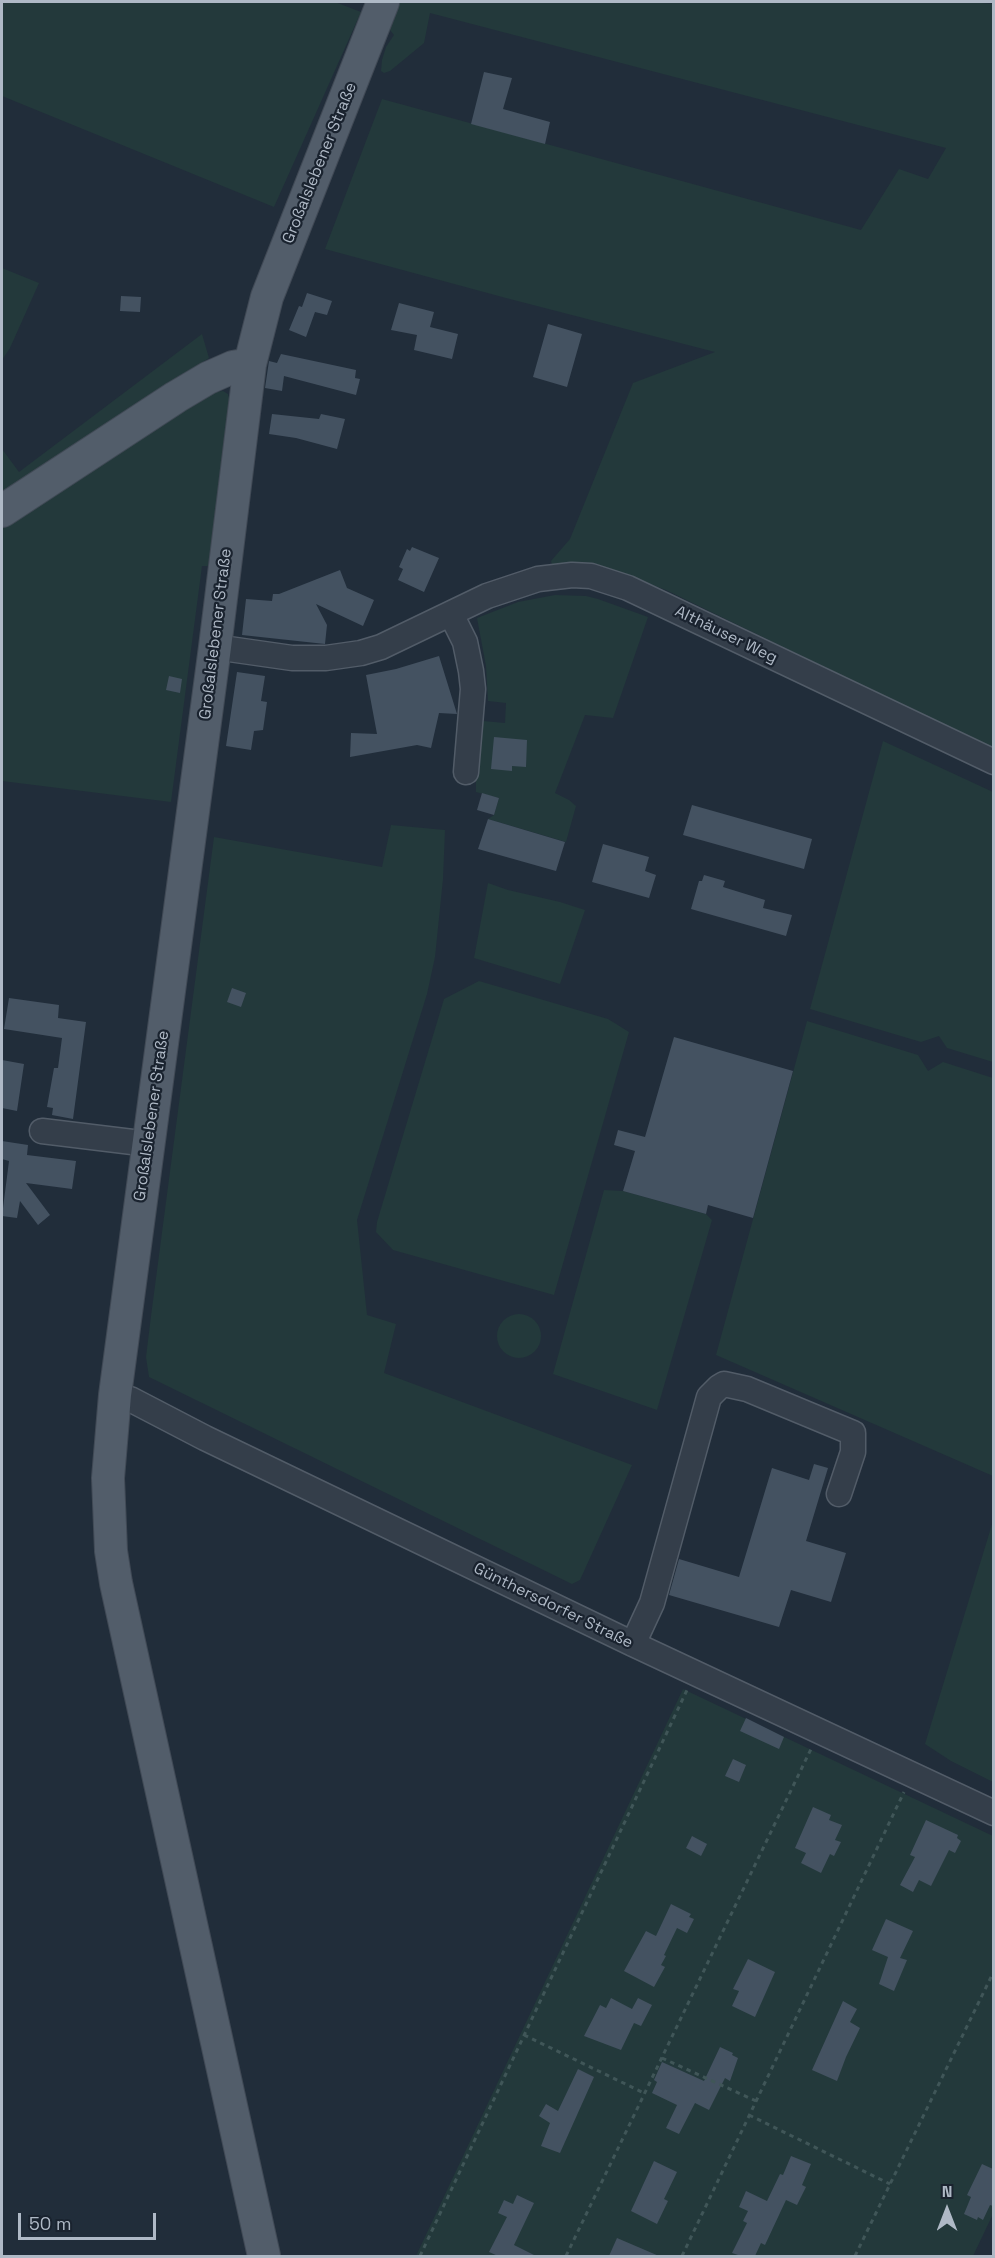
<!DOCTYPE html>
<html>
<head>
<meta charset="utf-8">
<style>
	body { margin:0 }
	#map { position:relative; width:995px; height:2258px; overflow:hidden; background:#212d3a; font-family:"Space Grotesk",sans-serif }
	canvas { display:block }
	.frame { position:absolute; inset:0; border:3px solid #afb9c6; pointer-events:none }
	.north { position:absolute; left:917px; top:2180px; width:60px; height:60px; -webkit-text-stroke:4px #1a232f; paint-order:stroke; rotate:0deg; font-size:16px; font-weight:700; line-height:24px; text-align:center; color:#afb9c6 }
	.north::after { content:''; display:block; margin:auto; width:21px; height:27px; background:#afb9c6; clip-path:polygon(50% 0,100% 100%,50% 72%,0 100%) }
	.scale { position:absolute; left:18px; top:2213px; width:138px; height:27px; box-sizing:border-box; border:3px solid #afb9c6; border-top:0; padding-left:8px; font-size:18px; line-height:21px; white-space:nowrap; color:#afb9c6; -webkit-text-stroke:4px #1a232f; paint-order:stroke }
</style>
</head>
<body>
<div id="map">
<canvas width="995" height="2258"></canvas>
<div class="frame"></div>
<div class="north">N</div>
<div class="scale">50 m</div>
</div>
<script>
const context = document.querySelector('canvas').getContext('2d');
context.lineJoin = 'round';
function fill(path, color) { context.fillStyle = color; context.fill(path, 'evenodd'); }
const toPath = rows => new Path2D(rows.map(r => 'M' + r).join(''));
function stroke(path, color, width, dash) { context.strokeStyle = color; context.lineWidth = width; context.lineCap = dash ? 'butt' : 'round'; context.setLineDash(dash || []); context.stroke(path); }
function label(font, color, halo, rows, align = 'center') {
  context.font = font + ' "Space Grotesk",sans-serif'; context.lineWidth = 4.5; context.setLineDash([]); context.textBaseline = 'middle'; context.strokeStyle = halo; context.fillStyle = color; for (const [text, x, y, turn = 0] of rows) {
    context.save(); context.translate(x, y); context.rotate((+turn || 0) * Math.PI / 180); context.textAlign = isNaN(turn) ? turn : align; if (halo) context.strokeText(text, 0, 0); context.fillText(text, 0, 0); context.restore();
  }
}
fill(toPath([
	[2,2,335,2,361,12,274,207,2,96],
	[400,2,972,2,993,4,993,749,666,590,599,566,585,563,552,565,551,561,570,539,633,383,715,352,506,298,325,249,382,99,861,230,899,169,928,179,946,148,430,13,424,43,390,71,384,73,381,71,382,60,386,47,394,35,390,30],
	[2,268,39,283,10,348,2,360],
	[202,334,209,358,2,496,2,449,19,472],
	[223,391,228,394,234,416,208,566,202,566,171,802,2,781,2,525,171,412,216,392],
	[555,595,586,596,598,599,648,617,613,718,585,715,555,793,569,800,576,806,566,842,488,819,494,815,499,798,476,792,476,772,483,721,505,723,506,703,488,701,486,666,477,618,518,602],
	[883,741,993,792,993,1062,947,1048,939,1036,921,1042,810,1009],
	[391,825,445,830,443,879,435,957,427,994,357,1220,367,1315,396,1324,384,1373,632,1465,580,1580,572,1584,149,1377,146,1357,151,1316,214,837,382,867],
	[488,883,508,890,560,902,585,910,560,984,474,958],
	[479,981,608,1019,629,1032,554,1295,393,1250,376,1232,377,1222,444,999],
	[807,1021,918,1055,928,1071,943,1062,993,1078,993,1476,716,1355],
	[604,1190,623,1191,706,1214,712,1220,657,1410,553,1374],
	'497 1336a22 22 0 1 1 44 0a22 22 0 1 1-44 0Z',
	[993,1521,993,1782,951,1761,925,1744],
	[683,1689,993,1836,993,2214,973,2256,416,2256]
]), '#23393b');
fill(toPath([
	[484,72,512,78,503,109,550,122,545,144,471,124],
	[307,293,332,301,327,315,315,312,306,337,289,330,299,306,302,307],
	[121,296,141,297,140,312,120,311],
	[399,303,434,312,430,327,458,334,452,359,414,350,417,335,391,330],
	[548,324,582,334,567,387,533,377],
	[281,354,356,370,355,378,360,379,356,395,284,376,282,391,265,388,269,361,277,363],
	[272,414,319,419,321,414,345,419,337,449,296,438,269,434],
	[412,547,439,558,424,592,398,580,403,569,399,567,407,549,410,551],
	[340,570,347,588,374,600,363,626,316,604,327,625,325,644,242,635,246,599,272,601,273,594,279,594],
	[439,656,457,714,439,713,431,748,417,745,350,757,351,733,377,734,366,675,396,669],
	[237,672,265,676,261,701,267,702,263,730,254,731,251,750,226,746],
	[169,676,182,679,180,693,166,690],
	[494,737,527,740,526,767,512,766,512,771,491,769],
	[482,793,499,798,494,815,477,810],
	[692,805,812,839,804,869,683,835],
	[488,819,565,842,556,871,478,849],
	[603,844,649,857,645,871,656,875,649,898,592,882],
	[704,875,725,881,723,887,765,900,763,908,792,915,786,936,691,909,699,881,702,881],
	[232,988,246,993,241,1007,227,1002],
	[9,998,59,1005,58,1018,86,1022,73,1119,52,1115,53,1108,47,1107,54,1068,58,1068,62,1038,4,1029],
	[674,1037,793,1071,753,1218,708,1205,706,1214,623,1191,635,1151,614,1145,618,1130,645,1137],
	[2,1060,24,1064,17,1111,2,1108],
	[2,1141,28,1145,27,1155,76,1161,72,1189,26,1183,50,1215,38,1225,20,1201,17,1218,2,1216,9,1161,2,1159],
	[814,1464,828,1468,806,1541,846,1553,831,1602,791,1590,779,1627,669,1595,679,1559,739,1577,772,1468,809,1480],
	[746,1718,784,1737,779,1749,740,1731],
	[733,1759,746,1765,739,1782,725,1776],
	[813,1807,831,1815,829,1820,842,1825,835,1840,841,1842,834,1856,830,1854,821,1873,801,1863,806,1853,795,1848],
	[926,1820,958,1835,957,1838,961,1841,955,1853,949,1850,931,1886,919,1880,913,1892,900,1885,915,1857,910,1855],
	[692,1836,707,1844,701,1856,686,1848],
	[671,1904,691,1914,689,1917,694,1919,687,1933,677,1928,664,1955,666,1956,661,1965,665,1967,654,1987,624,1971,646,1931,656,1936],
	[886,1919,913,1931,900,1958,907,1960,894,1991,879,1984,888,1957,872,1950],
	[748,1959,775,1972,755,2017,732,2006,739,1991,733,1989],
	[611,1998,632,2009,638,1998,652,2005,641,2026,634,2023,621,2050,584,2036,600,2005,606,2008],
	[843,2001,857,2009,850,2022,860,2028,846,2057,837,2081,812,2070],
	[720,2047,733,2053,732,2055,738,2058,730,2081,725,2078,709,2110,695,2103,679,2134,666,2128,677,2105,652,2093,657,2082,654,2080,662,2062,704,2081],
	[578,2069,594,2077,560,2153,541,2146,550,2123,539,2116,546,2104,558,2111],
	[791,2156,811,2164,802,2185,806,2187,797,2205,786,2200,765,2245,761,2243,755,2256,741,2256,732,2253,747,2223,743,2221,748,2211,739,2207,746,2191,767,2201,780,2174,783,2175],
	[654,2161,677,2172,664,2199,668,2201,657,2224,631,2211],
	[982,2164,993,2169,993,2206,990,2205,983,2220,978,2217,977,2220,964,2214,971,2197,967,2195],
	[517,2195,534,2203,514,2245,536,2256,498,2256,489,2252,507,2217,498,2213,504,2200,513,2204],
	[617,2238,659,2256,609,2256]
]), '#445261');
const minor = toPath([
	[451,614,465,642,471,671,473,689,466,772],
	[215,647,292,658,326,658,361,653,381,647,487,596,538,579,572,575,591,576,628,588,994,762],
	[42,1131,149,1144],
	[115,1395,130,1399,205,1438,633,1644,994,1813],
	[633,1644,652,1603,709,1397,719,1387,724,1384,747,1389,853,1433,853,1452,839,1494]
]);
const major = toPath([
	[2,511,176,397,208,378,233,367,250,364],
	[264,2256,116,1583,111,1551,108,1478,115,1395,215,647,250,364,267,297,383,2]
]);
stroke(minor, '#525c68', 27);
stroke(major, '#414a56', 34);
stroke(toPath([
	[524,2035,644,2093],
	[662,2058,756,2101],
	[749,2115,890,2184],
	[420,2256,687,1690],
	[566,2256,811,1749],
	[682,2256,904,1792],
	[855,2256,994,1971]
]), '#405658', 3, [4.5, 4.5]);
stroke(minor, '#343e4a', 24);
stroke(major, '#525d6a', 32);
label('16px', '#afb9c6', '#1a232f', [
	["Großalslebener Straße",320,163,-68],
	["Großalslebener Straße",216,634,-83],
	["Althäuser Weg",726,635,26],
	["Großalslebener Straße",152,1116,-82],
	["Günthersdorfer Straße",553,1606,26]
]);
</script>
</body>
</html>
